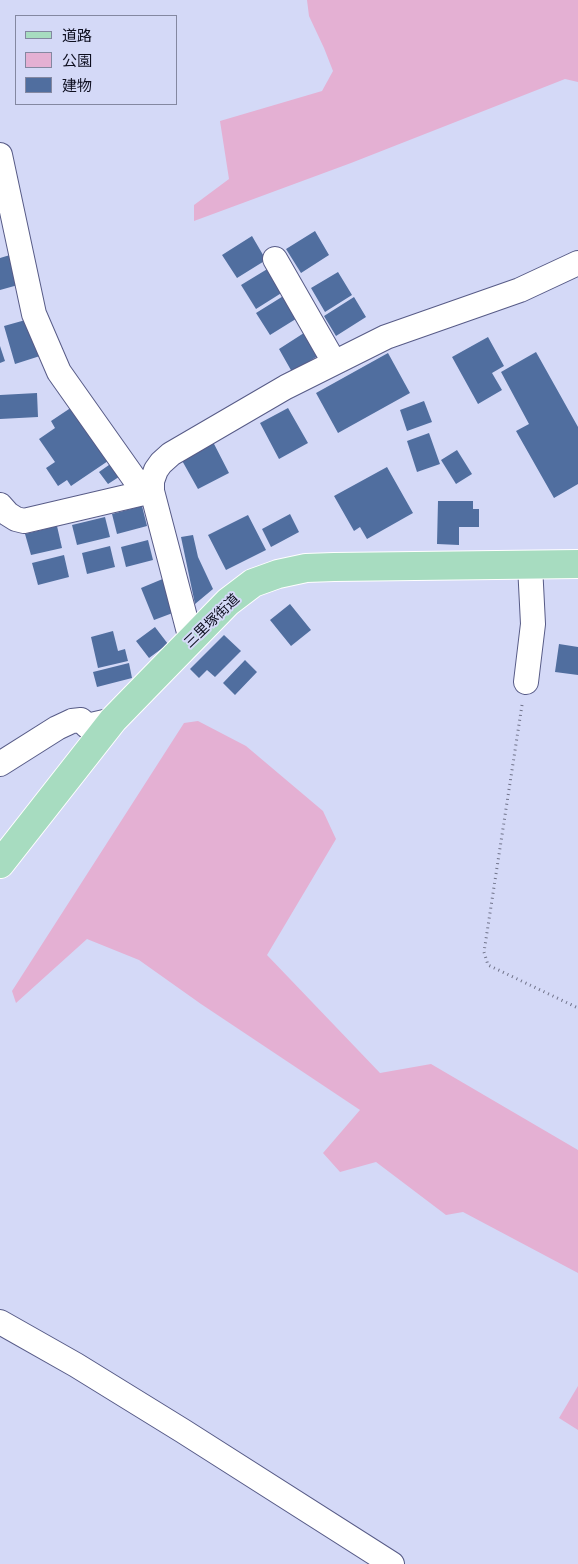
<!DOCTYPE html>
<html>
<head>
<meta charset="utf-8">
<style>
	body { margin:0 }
	#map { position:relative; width:578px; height:1564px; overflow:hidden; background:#d4d9f7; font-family:Mulish,"Noto Sans JP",sans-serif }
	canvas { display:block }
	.legend { position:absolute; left:15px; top:15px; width:162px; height:90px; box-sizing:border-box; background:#d4d9f7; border:1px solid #8488a1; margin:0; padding:6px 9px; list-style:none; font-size:15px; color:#0d0e1f }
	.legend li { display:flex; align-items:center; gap:10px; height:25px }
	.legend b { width:25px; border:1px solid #8488a1 }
</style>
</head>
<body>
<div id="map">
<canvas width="578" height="1564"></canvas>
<ul class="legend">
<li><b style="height:6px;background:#a7dcc0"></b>道路</li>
<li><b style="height:14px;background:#e4b0d3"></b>公園</li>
<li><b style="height:14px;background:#506e9f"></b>建物</li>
</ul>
</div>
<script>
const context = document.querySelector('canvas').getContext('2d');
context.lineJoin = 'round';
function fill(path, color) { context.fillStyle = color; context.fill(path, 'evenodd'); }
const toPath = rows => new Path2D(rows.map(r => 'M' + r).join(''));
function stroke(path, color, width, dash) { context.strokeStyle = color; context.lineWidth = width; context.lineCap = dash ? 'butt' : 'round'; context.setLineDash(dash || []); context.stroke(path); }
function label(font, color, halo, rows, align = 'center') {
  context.font = font + ' Mulish,"Noto Sans JP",sans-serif'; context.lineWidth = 4; context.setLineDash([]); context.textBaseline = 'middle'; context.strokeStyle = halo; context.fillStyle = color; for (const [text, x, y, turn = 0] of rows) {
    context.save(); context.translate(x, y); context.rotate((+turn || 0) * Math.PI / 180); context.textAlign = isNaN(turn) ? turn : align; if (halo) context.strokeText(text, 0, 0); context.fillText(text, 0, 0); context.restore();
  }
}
fill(toPath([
	[307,0,578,0,578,82,565,79,351,163,194,221,194,205,229,179,220,121,322,91,333,71,324,48,309,16],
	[198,721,246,746,323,811,336,839,267,955,380,1073,431,1064,578,1150,578,1273,463,1212,446,1215,376,1162,340,1172,323,1153,360,1110,201,1004,139,960,87,939,16,1003,12,991,184,723],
	[578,1386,578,1430,559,1418]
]), '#e4b0d3');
fill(toPath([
	[315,231,329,255,301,273,286,249],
	[252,236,266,260,237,278,222,255],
	[10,255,18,285,0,290,0,258],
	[269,268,283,292,256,309,241,285],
	[338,272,352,295,325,312,311,288],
	[285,295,299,317,270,335,256,313],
	[354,297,366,317,336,336,324,316],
	[29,319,40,356,15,364,4,326],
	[307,331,321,354,292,372,279,349],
	[488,337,504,366,492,373,502,390,478,404,452,357],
	[0,346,5,361,0,363],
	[536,352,578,427,578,484,554,498,516,431,529,424,501,372],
	[388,353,410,393,338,433,316,393],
	[37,393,38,417,0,419,0,395],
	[424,401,432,422,407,431,400,410],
	[72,407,108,461,71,486,67,480,58,486,46,468,55,462,39,439,55,428,51,421],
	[288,408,308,443,279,459,260,423],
	[429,433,440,464,417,472,407,441],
	[212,440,229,473,198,489,180,457],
	[457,450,472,474,456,484,441,460],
	[116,460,125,473,108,484,99,472],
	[387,467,413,513,367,539,360,527,354,531,334,496],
	[438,501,473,501,473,509,479,509,479,527,459,527,459,545,437,544],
	[142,506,147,526,117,534,112,514],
	[290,514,299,532,271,547,262,529],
	[248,515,266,550,226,570,208,535],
	[105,517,110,537,77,545,72,525],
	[57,526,62,548,31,555,25,534],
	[193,535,198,557,213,589,195,604,181,537],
	[148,540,153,560,126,567,121,547],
	[110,546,115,567,87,574,82,553],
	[64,555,69,577,38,585,32,563],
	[165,578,178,611,154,620,141,588],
	[290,604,311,630,291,646,270,620],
	[155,627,168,644,149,658,136,641],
	[113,631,118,651,125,649,128,661,98,668,91,637],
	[224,635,241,651,215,677,207,670,199,678,190,669],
	[559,644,578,647,578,675,555,672],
	[245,660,257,672,235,695,223,683],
	[129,663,132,678,97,687,93,672]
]), '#506e9f');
const minor = toPath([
	[0,155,34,314,59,372,136,481,152,491],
	[275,259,334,362],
	[0,505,8,514,16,519,24,521,152,491],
	[191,640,152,491,152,481,156,470,161,463,171,454,286,387,386,337,520,290,578,263],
	[526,682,533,624,530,565],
	[0,764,57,728,72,721,81,720,87,726,113,720],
	[0,1322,76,1365,183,1431,392,1564]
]);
const major = toPath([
	[0,864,113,720,228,602,253,583,278,574,306,568,334,567,578,564]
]);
stroke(minor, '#575b87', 26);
stroke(major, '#fff', 30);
stroke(toPath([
	[522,705,484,952,488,965,578,1008]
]), '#70738a', 3, [1, 4]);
stroke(minor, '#fff', 24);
stroke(major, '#a7dcc0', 28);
label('14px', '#0d0e1f', '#d4d9f7', [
	["三里塚街道",212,621,-44]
]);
</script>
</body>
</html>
